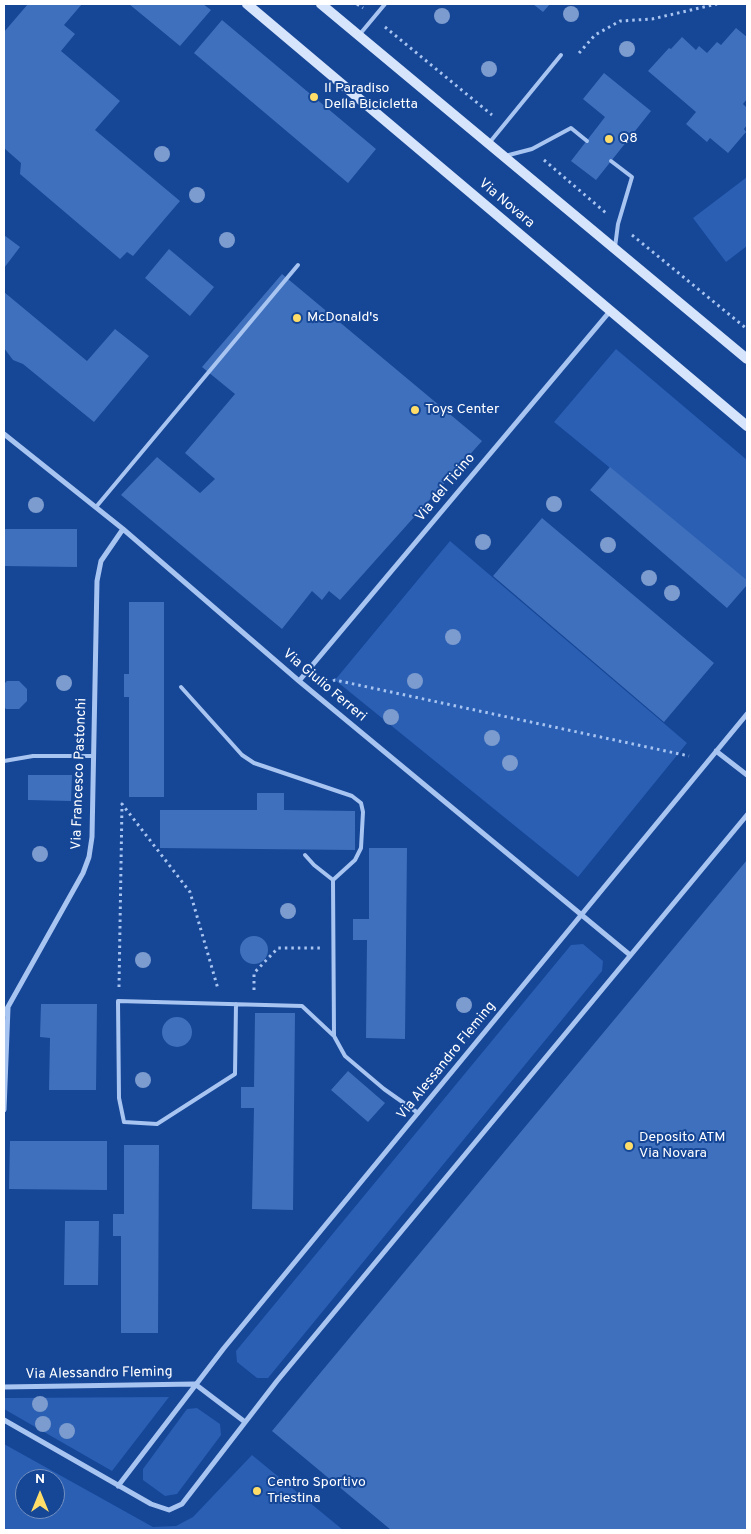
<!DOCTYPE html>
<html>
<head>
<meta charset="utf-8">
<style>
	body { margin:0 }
	#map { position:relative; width:751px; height:1534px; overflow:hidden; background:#164696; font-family:Overpass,sans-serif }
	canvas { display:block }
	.frame { position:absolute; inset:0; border:5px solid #fff; pointer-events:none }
	.north { position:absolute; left:15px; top:1469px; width:50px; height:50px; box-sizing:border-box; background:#164696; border:1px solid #7390c0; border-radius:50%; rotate:0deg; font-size:14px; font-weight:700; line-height:20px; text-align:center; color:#fff }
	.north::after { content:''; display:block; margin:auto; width:18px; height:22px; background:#ffdd68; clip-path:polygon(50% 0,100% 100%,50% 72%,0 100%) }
</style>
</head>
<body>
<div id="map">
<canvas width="751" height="1534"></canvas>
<div class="frame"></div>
<div class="north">N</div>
</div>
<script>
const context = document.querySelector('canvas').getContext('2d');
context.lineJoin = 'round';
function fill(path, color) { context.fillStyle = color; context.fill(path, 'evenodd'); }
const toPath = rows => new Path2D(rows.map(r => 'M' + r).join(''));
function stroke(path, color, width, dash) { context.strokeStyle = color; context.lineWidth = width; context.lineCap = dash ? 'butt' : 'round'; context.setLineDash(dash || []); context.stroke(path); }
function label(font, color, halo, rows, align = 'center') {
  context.font = font + ' Overpass,sans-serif'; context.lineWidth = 4; context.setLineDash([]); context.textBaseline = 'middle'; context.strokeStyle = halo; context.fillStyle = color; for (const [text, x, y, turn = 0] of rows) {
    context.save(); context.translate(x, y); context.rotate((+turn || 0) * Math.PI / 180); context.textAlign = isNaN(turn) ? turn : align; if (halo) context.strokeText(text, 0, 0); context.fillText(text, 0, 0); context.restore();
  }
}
fill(toPath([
	[747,177,747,246,726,262,693,218],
	[616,349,747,460,747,580,554,422],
	[450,541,687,743,578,877,335,680],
	[583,944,603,961,602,971,268,1378,257,1378,237,1362,236,1351,571,945],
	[169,1397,112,1471,4,1409,4,1398],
	[197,1408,220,1424,221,1435,177,1494,165,1496,143,1480,143,1469,187,1409],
	[4,1444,153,1527,176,1526,193,1517,252,1455,343,1530,4,1530],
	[25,1479,55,1479,55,1509,25,1509]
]), '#2a5fb4');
fill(toPath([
	[28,4,82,4,64,25,75,34,61,51,120,101,95,130,180,201,133,256,127,252,120,259,20,174,21,163,4,148,4,32],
	[129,4,203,4,211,10,180,46],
	[533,4,550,4,543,12],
	[222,20,376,149,348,183,194,53],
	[736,28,747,37,747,99,743,104,747,108,747,125,744,129,746,132,728,153,710,138,707,142,686,124,696,112,648,71,669,48,671,49,682,37,696,50,699,46,707,53,717,42,721,45],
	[604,73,651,111,596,180,571,161,605,117,583,99],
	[4,235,20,247,4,268],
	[169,249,214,287,190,316,145,278],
	[282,274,482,441,340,600,329,591,322,600,312,591,282,629,121,495,157,457,200,493,215,479,185,453,235,394,202,367],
	[4,292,87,361,115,329,149,356,94,422,23,364,13,360,4,348],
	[610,467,747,580,747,585,727,608,590,490],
	[542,518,714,663,664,722,493,576],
	[4,529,77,529,77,567,4,566],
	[129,602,164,602,164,797,129,797,129,697,124,697,124,674,129,674],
	[7,681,19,681,27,689,27,701,19,709,6,709,4,707,4,684],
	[28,775,72,775,71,801,28,800],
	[257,793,284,793,284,810,355,811,355,850,160,848,160,810,257,810],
	[369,848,407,848,405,1039,366,1038,367,940,353,940,353,919,369,919],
	[747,860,747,1530,391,1530,272,1431],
	'240 950a14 14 0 1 1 28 0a14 14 0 1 1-28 0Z',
	[41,1004,97,1004,96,1090,49,1090,50,1038,40,1037],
	[255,1013,295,1013,293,1210,252,1209,254,1108,241,1108,241,1087,254,1087],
	'162 1032a15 15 0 1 1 30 0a15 15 0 1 1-30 0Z',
	[348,1071,385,1103,368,1122,331,1090],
	[10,1141,107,1141,107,1190,9,1189],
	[124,1145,159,1145,158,1333,121,1333,121,1236,113,1236,113,1214,124,1214],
	[65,1221,99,1221,98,1285,64,1285]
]), '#3f70bd');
stroke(toPath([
	[357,4,363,8],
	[385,27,492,115],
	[579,53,595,35,620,21,652,19,717,4],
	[544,160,606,213],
	[632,235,747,329],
	[333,681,335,680,689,756],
	[119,987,122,804,190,892,218,989],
	[254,990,254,973,278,948,320,948]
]), '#a8c4f1', 3, [2.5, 4]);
stroke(toPath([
	[360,34,385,4],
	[490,142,561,55],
	[505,156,532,149,571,128,587,141],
	[611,161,632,177,618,224,615,247],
	[96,507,298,265],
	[181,687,242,755,254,763,352,796,361,803,363,812,361,848,355,860,333,880],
	[4,761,33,756,92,756],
	[305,855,314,865,333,880,334,1036],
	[236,1004,235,1074,157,1124,124,1122,119,1098,118,1001,302,1006,334,1036,345,1056,384,1089,418,1113]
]), '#a8c4f1', 4);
stroke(toPath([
	[4,434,123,529,299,681,630,955],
	[299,681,611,310],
	[716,751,747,775],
	[4,1014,83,873,89,857,92,837,97,581,101,561,123,529],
	[4,1110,8,1008],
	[4,1387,195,1384,245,1422],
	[4,1420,151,1504,169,1510,182,1504,277,1381,747,815],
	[118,1486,224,1348,747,714]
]), '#a8c4f1', 5);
stroke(toPath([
	[247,4,747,426],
	[321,4,747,359]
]), '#d6e4fc', 10);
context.fillStyle = '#7c9bce';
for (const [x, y] of [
	[571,14],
	[442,16],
	[627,49],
	[489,69],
	[162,154],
	[197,195],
	[227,240],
	[554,504],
	[36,505],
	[483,542],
	[608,545],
	[649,578],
	[672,593],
	[453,637],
	[415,681],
	[64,683],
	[391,717],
	[492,738],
	[510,763],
	[40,854],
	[288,911],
	[143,960],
	[464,1005],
	[143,1080],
	[40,1404],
	[43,1424],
	[67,1431]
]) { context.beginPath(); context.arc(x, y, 8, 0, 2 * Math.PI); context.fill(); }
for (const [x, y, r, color] of [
	[314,97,5,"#ffdd68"],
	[609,139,5,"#ffdd68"],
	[297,318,5,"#ffdd68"],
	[415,410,5,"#ffdd68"],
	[629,1146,5,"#ffdd68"],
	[257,1491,5,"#ffdd68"]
]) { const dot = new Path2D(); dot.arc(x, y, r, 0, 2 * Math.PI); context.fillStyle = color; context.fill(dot); stroke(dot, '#164696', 2); }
label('14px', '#fff', '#164696', [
	["Il Paradiso",324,89],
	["Della Bicicletta",324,105],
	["Q8",619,139],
	["McDonald's",307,318],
	["Toys Center",425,410],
	["Deposito ATM",639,1138],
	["Via Novara",639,1154],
	["Centro Sportivo",267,1483],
	["Triestina",267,1499]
], 'left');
label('14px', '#fff', '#164696', [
	["Via Novara",506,204,40],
	["Via del Ticino",446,488,-50],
	["Via Giulio Ferreri",324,686,40],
	["Via Francesco Pastonchi",80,774,-88],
	["Via Alessandro Fleming",447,1061,-51],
	["Via Alessandro Fleming",99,1374,-1]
]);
</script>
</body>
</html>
